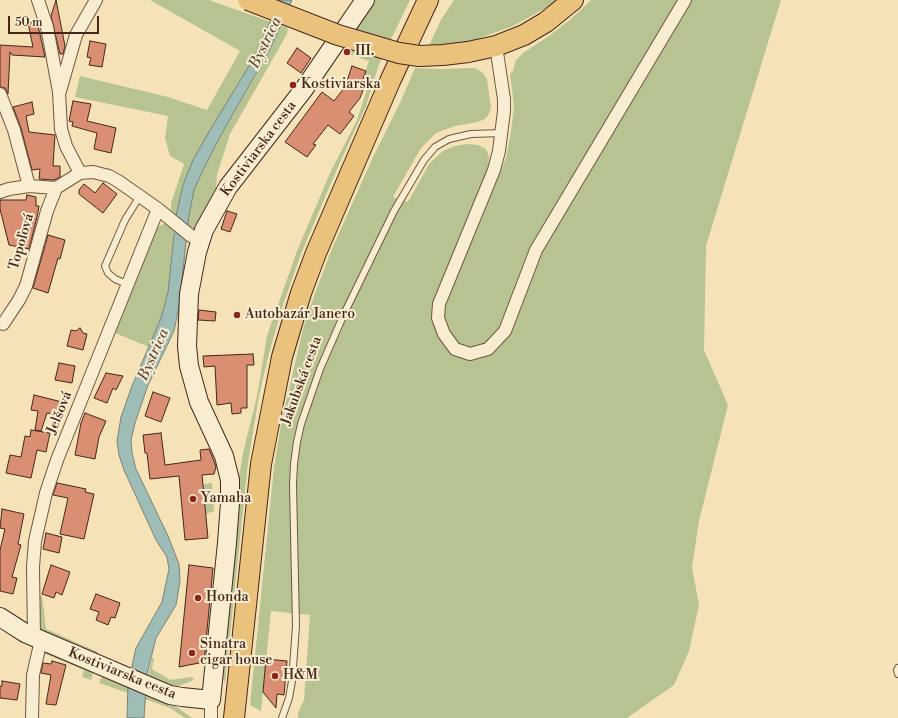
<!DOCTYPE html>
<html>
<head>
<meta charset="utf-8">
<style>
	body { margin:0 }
	#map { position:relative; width:898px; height:718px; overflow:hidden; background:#f5e3b7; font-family:"Libre Bodoni",serif }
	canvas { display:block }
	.scale { position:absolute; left:8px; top:16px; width:91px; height:18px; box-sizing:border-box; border:2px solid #44261c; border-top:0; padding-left:5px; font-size:12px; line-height:14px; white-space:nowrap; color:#44261c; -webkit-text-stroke:3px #f8edd0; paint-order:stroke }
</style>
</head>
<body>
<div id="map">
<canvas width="898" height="718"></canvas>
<div class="scale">50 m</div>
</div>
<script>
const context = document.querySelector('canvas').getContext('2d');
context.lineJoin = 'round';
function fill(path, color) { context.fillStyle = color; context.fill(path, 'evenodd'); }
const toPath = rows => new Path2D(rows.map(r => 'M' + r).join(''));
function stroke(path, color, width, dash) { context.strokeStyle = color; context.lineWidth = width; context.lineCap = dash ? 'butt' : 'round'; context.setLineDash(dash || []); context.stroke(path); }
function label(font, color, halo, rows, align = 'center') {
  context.font = font + ' "Libre Bodoni",serif'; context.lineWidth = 4; context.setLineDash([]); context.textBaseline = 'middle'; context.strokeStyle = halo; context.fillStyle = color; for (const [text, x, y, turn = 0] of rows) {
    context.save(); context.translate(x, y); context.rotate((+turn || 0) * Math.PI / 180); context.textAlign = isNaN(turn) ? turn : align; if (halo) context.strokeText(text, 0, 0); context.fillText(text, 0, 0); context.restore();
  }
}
fill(toPath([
	[150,0,209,0,271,22,252,61,193,160,183,185,176,216,171,210,171,203,184,164,170,156,165,138,168,116,75,97,80,76,168,97,207,110,240,51],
	[372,0,410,0,379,64,366,106,337,169,301,254,283,305,269,353,259,396,248,463,225,682,221,677,239,477,243,453,257,396,267,336,297,251,330,173,357,120,368,86,361,84,369,61,339,51],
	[454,0,557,0,551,5,513,26,477,39,458,44,428,48,441,20],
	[591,0,781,0,706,246,704,350,728,405,699,521,692,567,699,605,689,651,674,685,627,718,298,718,298,713,304,700,310,615,271,611,261,711,250,705,274,467,282,419,303,329,314,296,331,251,374,155,400,103,415,68,440,69,475,68,482,72,487,79,491,107,489,114,485,119,478,122,455,126,436,133,421,148,393,197,408,202,429,164,443,151,455,146,467,144,478,145,486,149,489,156,488,168,467,221,479,225,506,158,511,132,514,106,510,74,513,71,516,60,523,53,549,36,571,19],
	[281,25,288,28,287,34,230,134,217,175,216,190,195,231,187,225,194,190,204,168,221,135,261,66],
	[166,223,174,230,168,292,161,318,149,347,115,333,155,229,161,225],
	[212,483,214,511,206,514,203,484],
	[38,595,42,596,46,629,98,652,96,656,44,635,40,629],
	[46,651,88,667,93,674,91,680,82,677,84,670,43,653],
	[152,658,154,658,152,669,170,680,192,677,194,680,176,687,163,686,147,681],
	[103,674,128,684,128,693,99,683],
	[146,690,177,707,192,718,185,718,170,708,145,699]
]), '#b7c492');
const water = toPath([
	[280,0,292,0,271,47,221,135,204,168,194,190,189,215,179,307,174,331,148,385,135,423,131,440,132,453,136,469,168,536,179,564,180,581,176,605,156,638,147,674,144,718,127,718,128,684,136,648,162,602,169,569,167,557,156,540,124,470,119,455,117,441,121,417,132,386,161,318,168,292,176,216,183,185,193,160,209,132,252,61,280,0]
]);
fill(water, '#9ebdb6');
stroke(water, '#7a8178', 1);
const building = toPath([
	[56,0,65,46,63,54,60,54,51,16,56,0],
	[37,21,45,57,12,55,10,52,8,94,5,88,0,87,0,45,33,47,28,23,37,21],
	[90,41,106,44,102,67,89,65,91,58,87,57,90,41],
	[297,48,311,58,301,73,287,63,297,48],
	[352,66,366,71,361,84,365,85,360,98,349,112,354,116,340,134,328,125,313,144,316,145,307,157,285,142,322,92,334,101,345,87,352,66],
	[73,101,91,104,87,121,116,128,111,153,94,149,97,133,72,126,73,122,69,121,73,101],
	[32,102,34,114,26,116,29,132,55,135,53,166,60,166,60,177,54,180,39,179,40,169,32,170,21,128,13,107,32,102],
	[103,183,117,194,103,213,79,194,79,190,84,184,95,193,103,183],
	[27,195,36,197,36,206,39,206,37,217,29,249,9,245,0,209,0,200,26,200,27,195],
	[227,211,237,214,230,232,221,229,227,211],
	[48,235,65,240,60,259,58,258,48,293,33,288,48,235],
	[199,310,216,312,215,321,198,320,199,310],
	[80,328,83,333,87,334,83,350,67,346,71,330,76,331,80,328],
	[253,354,254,365,247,365,247,408,241,408,241,413,232,414,231,403,217,405,215,366,204,367,203,356,253,354],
	[59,363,75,366,72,383,55,380,59,363],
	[106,373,123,376,116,390,113,388,107,403,94,398,106,373],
	[153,392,170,398,161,422,145,416,153,392],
	[34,395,62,402,59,415,47,413,41,431,35,430,38,411,31,410,34,395],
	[85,413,106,421,99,437,95,459,75,455,81,423,85,413],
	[31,430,50,433,46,452,37,450,31,478,6,473,10,455,21,457,25,436,30,437,31,430],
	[161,433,165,465,201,460,200,450,209,449,212,456,216,467,214,474,202,475,208,538,185,540,179,476,150,479,147,453,145,453,143,435,161,433],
	[57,483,86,489,85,492,94,494,84,539,60,534,68,498,53,495,57,483],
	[2,509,24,514,18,544,21,545,12,577,17,578,13,594,0,591,0,550,5,529,0,528,2,509],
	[46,533,62,537,59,553,43,549,46,533],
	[51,565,70,572,62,595,56,592,54,598,42,594,51,565],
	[189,565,213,568,204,662,179,667,189,565],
	[96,594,120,603,115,618,111,617,108,625,96,620,99,612,90,609,96,594],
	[266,659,287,661,284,695,277,694,276,708,263,692,266,659],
	[52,661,66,665,56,705,46,704,51,675,41,673,43,663,51,664,52,661],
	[2,681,20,684,17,700,0,698,0,686,2,686,2,681]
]);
fill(building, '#da8f73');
stroke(building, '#44261c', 1);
const lane = toPath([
	[129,285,115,279,108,273,105,266,125,220,140,196],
	[898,668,897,670,898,674],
	[282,718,289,698,292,681,296,626,293,485,294,464,297,442,301,424,320,369,344,314,394,211,424,160,435,147,449,139,471,134,502,133]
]);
const street = toPath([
	[38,0,47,27,59,92,61,129,66,146,80,173],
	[496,46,504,99,504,111,499,151,494,170,439,304,438,318,444,334,455,349,470,354,488,349,505,331,536,250,685,0],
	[60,91,76,35,96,0],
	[0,94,14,130,29,186],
	[0,192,9,189,29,186,56,188,80,173,93,172,109,176,118,181,158,209,191,236,200,241],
	[3,324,19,300,26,286,47,211,56,188],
	[34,637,33,567,35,541,46,493,57,460,158,209],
	[211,700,211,718],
	[32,718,33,675,41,640]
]);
const secondary = toPath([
	[0,617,25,633,41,640,151,687,170,695,182,697,211,700,227,543,230,503,230,480,224,456,199,402,189,366,187,346,189,294,197,252,204,230,228,187,304,89,365,0]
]);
const primary = toPath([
	[468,52,496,46,524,35,546,22,573,0],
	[234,718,261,464,282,357,301,293,316,253,391,79,428,0]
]);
stroke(lane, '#705543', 8);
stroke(street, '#705543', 14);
stroke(secondary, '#44261c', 20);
stroke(primary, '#44261c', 22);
stroke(lane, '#f8edd0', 6);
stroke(street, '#f8edd0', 12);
stroke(secondary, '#f8edd0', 18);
stroke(primary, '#eac27c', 20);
const primaryBridge = toPath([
	[248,0,338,35,399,53,419,56,443,55,468,52]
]);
stroke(primaryBridge, '#44261c', 22, []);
stroke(primaryBridge, '#eac27c', 20);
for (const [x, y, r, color] of [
	[347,52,4,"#8f2418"],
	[293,85,4,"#8f2418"],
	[237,315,4,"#8f2418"],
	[193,499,4,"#8f2418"],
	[198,598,4,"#8f2418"],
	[192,653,4,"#8f2418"],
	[275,676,4,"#8f2418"]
]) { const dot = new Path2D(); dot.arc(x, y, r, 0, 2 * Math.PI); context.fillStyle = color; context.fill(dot); stroke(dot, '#f8edd0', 1.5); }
label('14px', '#44261c', '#f8edd0', [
	["III.",355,52],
	["Kostiviarska",301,85],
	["Autobazár Janero",245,315],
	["Yamaha",201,499],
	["Honda",206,598],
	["Sinatra",200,645],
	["cigar house",200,661],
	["H&M",283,676]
], 'left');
label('14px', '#44261c', '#f8edd0', [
	["Kostiviarska cesta",259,149,-53],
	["Topoľová",22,242,-74],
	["Jakubská cesta",302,381,-70],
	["Jelšová",60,413,-68],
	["Kostiviarska cesta",122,674,22]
]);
label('italic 15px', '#5a4c42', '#f8edd0', [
	["Bystrica",266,43,-64],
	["Bystrica",154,355,-66]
]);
</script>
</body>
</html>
